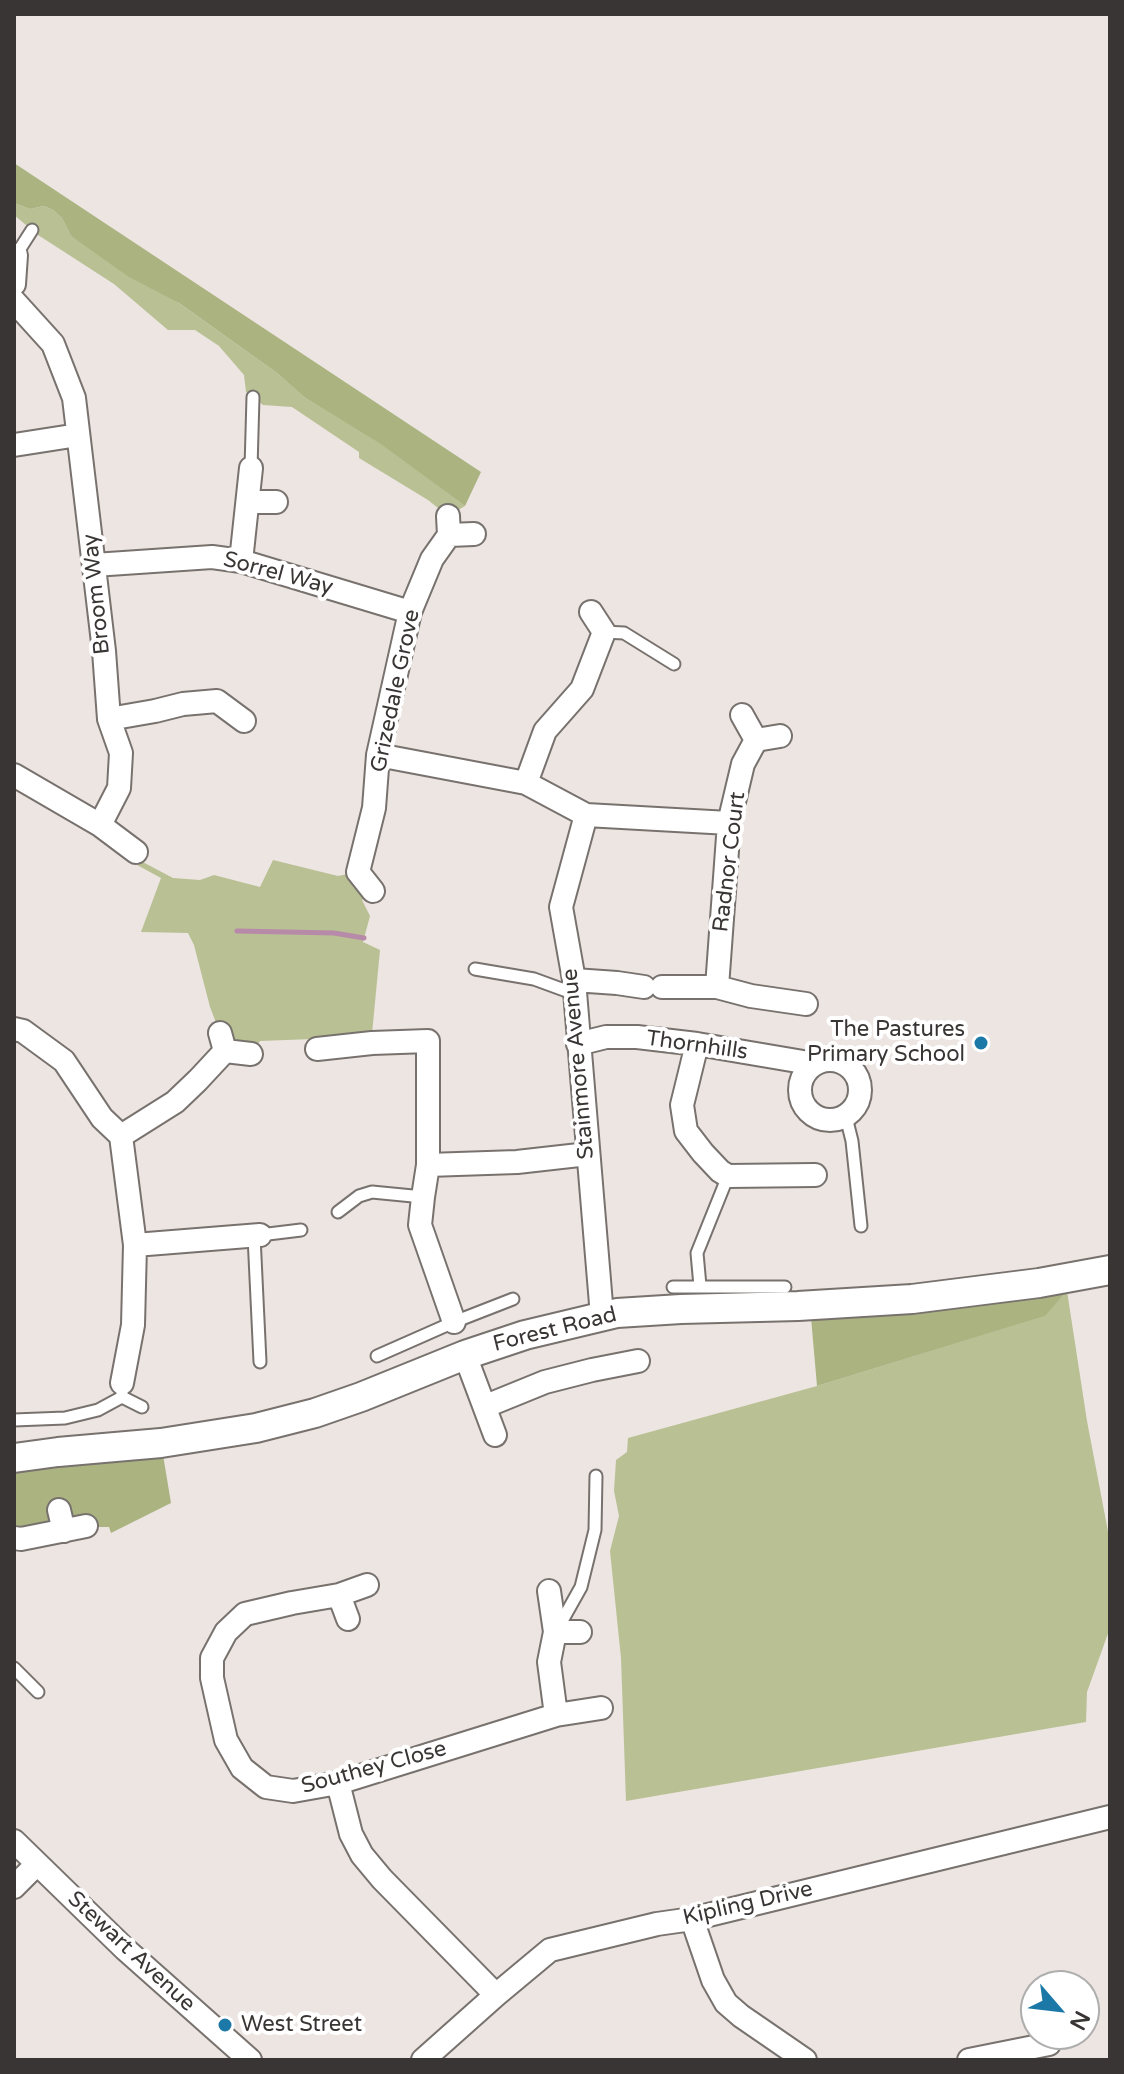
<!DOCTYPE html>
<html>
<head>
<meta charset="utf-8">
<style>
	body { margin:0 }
	#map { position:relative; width:1124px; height:2074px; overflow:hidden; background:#ece5e1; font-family:"Varela Round",sans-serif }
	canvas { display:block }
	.frame { position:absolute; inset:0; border:16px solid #383534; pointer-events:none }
	.north { position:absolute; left:1020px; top:1970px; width:80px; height:80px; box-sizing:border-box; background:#fff; border:2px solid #afaeae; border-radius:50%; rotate:118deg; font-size:22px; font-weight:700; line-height:32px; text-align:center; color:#383534 }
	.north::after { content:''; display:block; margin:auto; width:28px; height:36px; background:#1c78a6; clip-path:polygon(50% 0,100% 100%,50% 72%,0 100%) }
</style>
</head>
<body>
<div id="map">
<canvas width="1124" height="2074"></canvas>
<div class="frame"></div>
<div class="north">N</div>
</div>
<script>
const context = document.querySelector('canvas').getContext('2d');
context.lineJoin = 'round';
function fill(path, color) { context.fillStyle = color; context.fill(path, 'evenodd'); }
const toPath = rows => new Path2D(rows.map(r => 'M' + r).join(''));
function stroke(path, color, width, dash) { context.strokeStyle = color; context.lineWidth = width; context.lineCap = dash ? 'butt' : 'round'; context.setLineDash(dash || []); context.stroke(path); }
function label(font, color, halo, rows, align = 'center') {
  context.font = font + ' "Varela Round",sans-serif'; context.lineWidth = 8; context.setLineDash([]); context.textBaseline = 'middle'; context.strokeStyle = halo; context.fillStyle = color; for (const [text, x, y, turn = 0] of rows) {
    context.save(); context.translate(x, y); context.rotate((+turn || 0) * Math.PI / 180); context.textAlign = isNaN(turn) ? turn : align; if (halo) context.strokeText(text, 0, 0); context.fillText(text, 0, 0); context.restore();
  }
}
fill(toPath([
	[14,203,30,209,44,206,53,210,62,218,71,236,176,301,277,373,304,397,381,443,465,506,448,516,428,500,359,458,359,452,292,407,263,405,246,392,244,375,219,346,195,330,168,330,114,284,38,235,14,215],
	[139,860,173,878,200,880,214,875,260,887,273,860,338,876,358,872,373,891,362,900,370,916,363,942,380,950,372,1034,313,1039,260,1041,251,1054,220,1033,210,1007,194,945,188,933,141,932,161,878,137,865],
	[1067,1291,1087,1421,1110,1542,1110,1628,1087,1692,1086,1722,626,1801,621,1658,610,1551,619,1516,614,1491,616,1460,627,1452,628,1438,817,1386,1044,1316]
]), '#b9c094');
fill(toPath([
	[14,163,481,472,465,506,381,444,304,397,277,373,179,303,129,277,71,236,62,218,53,210,44,206,30,209,14,203],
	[1067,1291,1045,1316,817,1386,810,1306],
	[161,1443,171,1503,111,1533,109,1527,84,1527,14,1538,14,1458]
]), '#abb381');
stroke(toPath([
	[237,931,334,933,364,938]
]), '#b78aa9', 5);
const service = toPath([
	[16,255,32,230],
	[251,468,253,397],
	[604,632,624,633,674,664],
	[475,969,534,979,575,994],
	[846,1117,852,1141,861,1226],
	[338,1212,359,1196,372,1192,423,1197],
	[260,1235,301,1230],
	[254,1236,260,1362],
	[700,1286,697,1253,728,1176],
	[673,1287,785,1287],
	[377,1356,454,1322,513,1299],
	[122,1392,122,1397,142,1407],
	[14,1420,65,1418,98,1410,122,1397],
	[558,1628,581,1587,595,1530,596,1476],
	[14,1668,38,1692]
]);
const minor = toPath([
	[14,284,16,255],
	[14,301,53,344,74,398,104,651,109,719,121,753,119,788,100,825,14,775],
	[14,445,78,435],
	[248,502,276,502],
	[449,535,474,534],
	[241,561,251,468],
	[94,565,212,557,241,561,410,612],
	[742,715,756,740],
	[109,719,155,711,183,704,217,701,244,721],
	[756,740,780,736],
	[378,755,526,783,586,815,729,823],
	[526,783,545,731,582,689,604,632,591,612],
	[586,815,561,907,574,980,602,1316],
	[100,825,136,852],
	[358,872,374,808,378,755,410,612,432,559,449,535,448,516],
	[358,872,373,891],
	[574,980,617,983,644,987],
	[662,987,717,987,751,996,806,1004],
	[717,987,729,823,743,764,756,740],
	[14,1029,23,1031,64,1061,102,1118,121,1136,135,1245,133,1325,122,1383],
	[578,1044,606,1037,637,1037,697,1044,815,1064],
	[697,1044,682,1105,686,1131,703,1153,720,1171,728,1176,815,1175],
	[317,1049,372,1043,428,1041,428,1165],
	[225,1051,251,1054],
	'800 1090a30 30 0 1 1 60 0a30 30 0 1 1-60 0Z',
	[121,1136,175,1102,198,1080,225,1051,220,1033],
	[135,1245,260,1235],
	[454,1322,420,1225,423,1197,428,1165,517,1162,588,1154],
	[465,1355,495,1435],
	[486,1406,545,1382,592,1370,638,1361],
	[59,1510,64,1531],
	[14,1538,21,1539,86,1526],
	[367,1585,339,1595,292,1603,245,1614,226,1632,212,1658,212,1678,226,1740,242,1768,266,1787,293,1791,338,1783,556,1715,549,1662,555,1632,549,1591],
	[339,1595,348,1619],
	[555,1632,580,1632],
	[556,1715,601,1708],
	[338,1783,351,1834,362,1855,382,1879,496,1995],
	[14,1841,125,1949,250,2060],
	[14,1887,37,1864],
	[692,1919,713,1980,726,2003,741,2016,805,2060],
	[423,2060,496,1995,550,1950,657,1924,692,1919,1110,1817],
	[969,2060,1049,2044]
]);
const tertiary = toPath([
	[14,1458,58,1452,161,1443,256,1428,315,1413,361,1397,465,1355,525,1335,617,1313,681,1309,798,1306,912,1299,1039,1283,1110,1270]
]);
stroke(service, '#78726e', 15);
stroke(minor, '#78726e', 26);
stroke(tertiary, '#78726e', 32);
stroke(service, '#fff', 11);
stroke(minor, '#fff', 22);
stroke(tertiary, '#fff', 28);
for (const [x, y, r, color] of [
	[981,1043,8,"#1c78a6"],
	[225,2025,8,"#1c78a6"]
]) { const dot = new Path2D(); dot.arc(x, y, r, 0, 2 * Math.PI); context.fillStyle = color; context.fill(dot); stroke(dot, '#fff', 3); }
label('22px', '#383534', '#fff', [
	["Sorrel Way",278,574,15],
	["Broom Way",97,594,-96],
	["Grizedale Grove",396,691,-78],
	["Radnor Court",730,862,-83],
	["Thornhills",697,1046,8],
	["Stainmore Avenue",579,1064,-95],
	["Forest Road",555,1330,-14],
	["Southey Close",374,1768,-15],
	["Kipling Drive",748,1904,-13],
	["Stewart Avenue",131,1952,43]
]);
label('22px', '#383534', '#fff', [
	["The Pastures",965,1030],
	["Primary School",965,1055],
	["West Street",241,2025,"left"]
], 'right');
</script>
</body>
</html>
